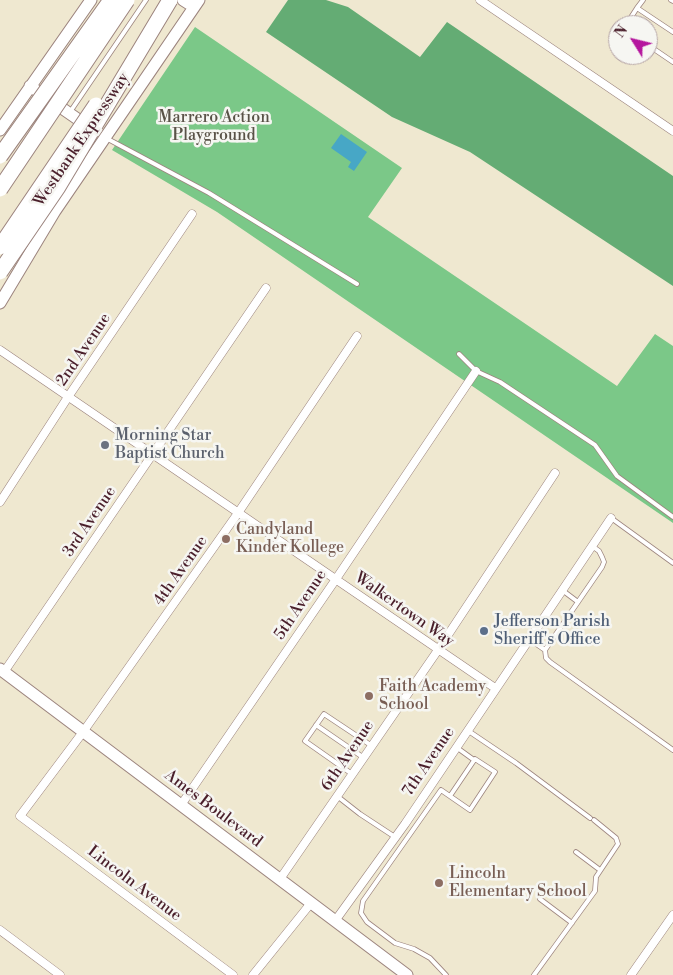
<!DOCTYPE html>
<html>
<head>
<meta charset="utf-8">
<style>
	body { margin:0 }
	#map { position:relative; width:673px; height:975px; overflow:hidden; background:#efe8d0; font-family:"Libre Bodoni",serif }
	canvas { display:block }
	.north { position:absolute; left:608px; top:15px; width:50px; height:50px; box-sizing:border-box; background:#f6f6f2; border:1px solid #b1a0a2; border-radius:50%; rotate:306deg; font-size:14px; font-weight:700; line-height:20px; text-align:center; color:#4a1f2b }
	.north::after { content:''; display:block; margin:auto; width:18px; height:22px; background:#b5179e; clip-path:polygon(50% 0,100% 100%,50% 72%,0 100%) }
</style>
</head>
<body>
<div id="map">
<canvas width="673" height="975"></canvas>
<div class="north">N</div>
</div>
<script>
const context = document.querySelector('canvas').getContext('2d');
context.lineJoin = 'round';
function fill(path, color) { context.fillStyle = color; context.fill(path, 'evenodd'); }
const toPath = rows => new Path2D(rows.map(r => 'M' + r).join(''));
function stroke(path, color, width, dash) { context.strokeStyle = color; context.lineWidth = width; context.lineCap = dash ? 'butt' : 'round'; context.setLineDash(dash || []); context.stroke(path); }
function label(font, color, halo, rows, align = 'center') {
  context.font = font + ' "Libre Bodoni",serif'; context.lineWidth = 5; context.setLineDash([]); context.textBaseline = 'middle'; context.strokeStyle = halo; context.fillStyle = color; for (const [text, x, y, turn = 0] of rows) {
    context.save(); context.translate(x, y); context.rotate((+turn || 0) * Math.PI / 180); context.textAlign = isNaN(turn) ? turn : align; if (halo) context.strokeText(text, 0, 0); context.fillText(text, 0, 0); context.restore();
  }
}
fill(toPath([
	[195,27,402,168,368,217,617,386,655,334,673,346,673,523,217,212,112,150]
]), '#7bc888');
fill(toPath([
	[288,0,326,0,348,7,420,57,447,22,673,176,673,286,470,152,392,117,266,32]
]), '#64ac74');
fill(toPath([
	[341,134,367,152,354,171,348,167,351,162,331,148]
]), '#47a7c6');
const lane = toPath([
	[671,0,673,1],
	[637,8,643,0],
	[626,25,637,8,673,32],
	[648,45,673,62],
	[70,112,146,0],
	[106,138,209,193,357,284],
	[459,354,476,371,500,382,595,445,617,476,673,517],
	[611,518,673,563],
	[562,590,578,602],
	[529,639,545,650,546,658,550,662,673,750],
	[545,650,602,567,604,562,602,557,599,551,592,546],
	[316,725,364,758],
	[467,730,516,763,590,818],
	[456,747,474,760],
	[352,774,305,741,324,714,372,746],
	[337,796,360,814,395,837],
	[576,852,600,870],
	[540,899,572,923],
	[446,975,430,958,414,949,395,943,367,922,361,913,363,901,441,790,470,810,495,772,475,759,450,796],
	[534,975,595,891,596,877,618,844,616,838,594,820]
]);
const street = toPath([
	[480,0,673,131],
	[0,350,495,688],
	[0,502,68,397,192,214],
	[4,672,266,288],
	[181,805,336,579,476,371],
	[280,879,438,650,555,473],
	[335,921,405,824,611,518],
	[0,930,60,975],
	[233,975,20,816,83,732,238,513,357,336],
	[253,975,311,903],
	[631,975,673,915]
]);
const secondary = toPath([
	[183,0,194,7],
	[30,86,89,127],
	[0,130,91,0],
	[0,303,55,211,199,0],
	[0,669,407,975]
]);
stroke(lane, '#9c847e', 5.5);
stroke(street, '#9c847e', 9);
stroke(secondary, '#9c847e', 13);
stroke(lane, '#fff', 4);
stroke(street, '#fff', 8);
stroke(secondary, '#fff', 11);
const highwayBridge = toPath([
	[0,156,111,0],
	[0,189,127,0],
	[0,247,96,105],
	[0,272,58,187,170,0]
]);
stroke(highwayBridge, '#9c847e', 17, []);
stroke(highwayBridge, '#fff', 15);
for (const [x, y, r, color] of [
	[105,445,5,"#6b7280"],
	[226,539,5,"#8d6e63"],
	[484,631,5,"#5c6f8a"],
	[369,696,5,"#8d6e63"],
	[439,883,5,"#8d6e63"]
]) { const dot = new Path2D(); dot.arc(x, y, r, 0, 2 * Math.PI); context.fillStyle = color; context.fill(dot); stroke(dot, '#f6f6f2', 2); }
label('16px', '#595247', '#f6f6f2', [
	["Marrero Action",214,118],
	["Playground",214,136]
]);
label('16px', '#4a1f2b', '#f6f6f2', [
	["Westbank Expressway",82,140,-56],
	["2nd Avenue",84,350,-56],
	["3rd Avenue",90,522,-56],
	["4th Avenue",181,571,-55],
	["5th Avenue",301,605,-56],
	["Walkertown Way",404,610,35],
	["6th Avenue",348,756,-56],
	["7th Avenue",429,762,-56],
	["Ames Boulevard",213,809,37],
	["Lincoln Avenue",134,884,37]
]);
label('16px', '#5b616d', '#f6f6f2', [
	["Morning Star",115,436],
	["Baptist Church",115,454]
], 'left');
label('16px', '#785e54', '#f6f6f2', [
	["Candyland",236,530],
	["Kinder Kollege",236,548],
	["Faith Academy",379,687],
	["School",379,705],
	["Lincoln",449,874],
	["Elementary School",449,892]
], 'left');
label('16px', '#4e5e75', '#f6f6f2', [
	["Jefferson Parish",494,622],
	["Sheriff's Office",494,640]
], 'left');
</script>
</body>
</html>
